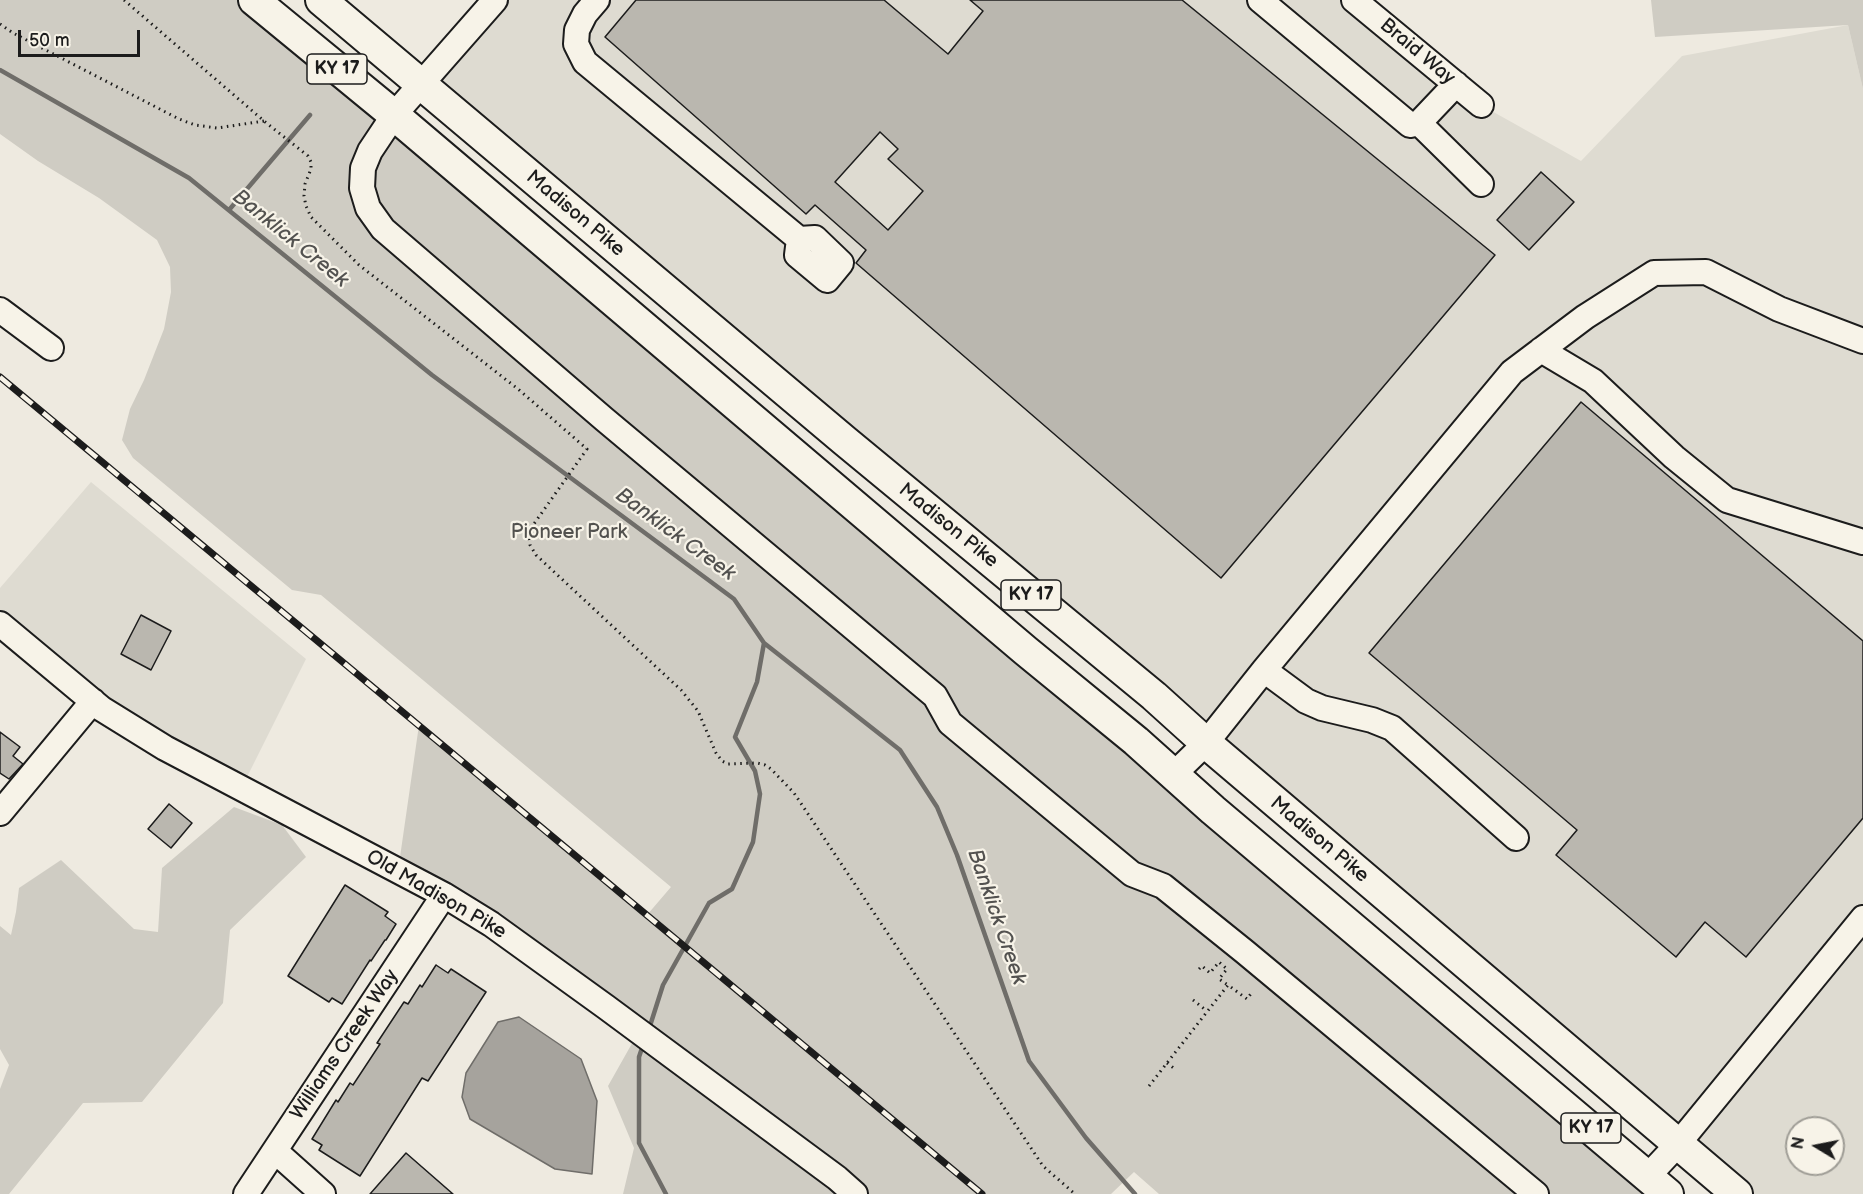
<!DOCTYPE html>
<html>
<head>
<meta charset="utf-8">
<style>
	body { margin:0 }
	#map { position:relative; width:1863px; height:1194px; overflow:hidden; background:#eeeae0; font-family:"Balsamiq Sans",sans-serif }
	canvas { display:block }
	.north { position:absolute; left:1785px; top:1116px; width:60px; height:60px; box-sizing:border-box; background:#f7f3e8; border:2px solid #9f9d96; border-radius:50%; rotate:280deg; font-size:16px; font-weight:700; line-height:24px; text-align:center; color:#1c1c1c }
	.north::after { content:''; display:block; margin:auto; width:21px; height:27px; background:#1c1c1c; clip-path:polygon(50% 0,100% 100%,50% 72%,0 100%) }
	.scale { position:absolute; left:18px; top:30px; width:122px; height:27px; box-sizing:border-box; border:3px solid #1c1c1c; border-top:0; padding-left:8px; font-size:18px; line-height:21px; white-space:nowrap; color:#1c1c1c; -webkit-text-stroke:4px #f7f3e8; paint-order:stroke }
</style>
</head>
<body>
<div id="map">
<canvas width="1863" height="1194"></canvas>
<div class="north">N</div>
<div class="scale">50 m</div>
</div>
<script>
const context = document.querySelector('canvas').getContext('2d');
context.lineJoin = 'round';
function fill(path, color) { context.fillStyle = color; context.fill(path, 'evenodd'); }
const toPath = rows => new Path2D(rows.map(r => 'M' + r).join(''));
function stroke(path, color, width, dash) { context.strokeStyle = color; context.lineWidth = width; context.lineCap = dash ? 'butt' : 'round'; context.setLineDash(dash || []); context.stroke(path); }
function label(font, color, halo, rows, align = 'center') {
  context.font = font + ' "Balsamiq Sans",sans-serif'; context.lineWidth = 4.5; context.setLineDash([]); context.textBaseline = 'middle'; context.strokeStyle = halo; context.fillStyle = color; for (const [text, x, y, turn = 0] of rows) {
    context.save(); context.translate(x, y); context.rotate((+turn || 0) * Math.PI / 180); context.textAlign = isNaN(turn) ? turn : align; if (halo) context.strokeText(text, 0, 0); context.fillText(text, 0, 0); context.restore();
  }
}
fill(toPath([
	[495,0,1354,0,1481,105,1581,161,1682,56,1848,25,1863,89,1863,1194,1737,1194,422,85],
	[1797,1128,1833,1128,1833,1164,1797,1164],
	[91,482,306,659,241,789,165,748,0,624,0,588]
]), '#dedbd1');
fill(toPath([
	[0,0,254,0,1668,1194,1159,1194,1134,1172,1111,1194,623,1194,634,1148,608,1086,639,1031,398,871,419,725,647,915,671,887,321,595,292,590,133,458,122,440,130,409,144,380,164,329,171,292,170,267,157,240,99,198,38,161,0,134],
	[1651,0,1863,0,1863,89,1848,25,1655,37],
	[234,807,282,825,306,857,230,930,223,1003,142,1102,83,1103,9,1194,0,1194,0,1089,9,1065,0,1049,0,926,11,935,16,912,19,888,61,860,134,929,158,932,162,868]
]), '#cfccc3');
const water = toPath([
	[519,1017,581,1059,597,1101,592,1174,555,1169,470,1119,462,1097,466,1073,498,1022,519,1017]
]);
fill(water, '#a6a39d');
stroke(water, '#6f6d69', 1.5);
stroke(toPath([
	[0,70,189,178,432,375,734,599,764,643,900,750,937,807,957,855,1029,1061,1086,1138,1135,1194],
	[229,210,310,115],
	[649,1029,663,985,709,903,732,889,753,842,760,794,755,771,735,737,757,682,764,643],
	[643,1045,639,1057,639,1143,666,1194]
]), '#6f6d69', 4.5);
const building = toPath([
	[636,0,884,0,948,54,983,11,970,0,1182,0,1495,255,1221,578,856,263,866,250,815,205,806,214,605,37,636,0],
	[880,132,898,149,888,159,923,191,888,230,835,182,880,132],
	[1541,172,1574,202,1529,250,1497,220,1541,172],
	[1581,402,1863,641,1863,818,1746,957,1705,922,1676,957,1556,855,1577,830,1369,653,1581,402],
	[141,615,171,631,151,670,121,654,141,615],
	[0,732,20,747,13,756,23,764,9,779,0,773,0,732],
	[169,804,192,823,171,848,148,829,169,804],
	[345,885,388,912,385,916,396,924,386,940,385,940,371,961,370,960,342,1004,332,998,329,1002,288,976,345,885],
	[436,965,448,973,451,969,486,992,428,1081,422,1078,360,1176,319,1150,322,1145,312,1139,336,1100,338,1102,350,1083,353,1085,380,1044,377,1043,404,1002,408,1004,420,985,422,987,436,965],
	[406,1153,453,1194,370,1194,406,1153]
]);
fill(building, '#bab7af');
stroke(building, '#1c1c1c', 1.5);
const minor = toPath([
	[495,0,394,115,370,151,363,168,362,188,368,208,383,229,604,419,935,696,950,723,1132,874,1163,886,1245,952,1536,1194],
	[597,0,585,14,577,30,576,44,585,62,799,239,815,238,841,263,827,280,797,255,799,239],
	[1260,0,1410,125,1419,123,1456,84],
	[1354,0,1481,105],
	[1419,123,1481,184],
	[0,310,51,348],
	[1541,350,1593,381,1674,457,1727,500,1863,542],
	[0,624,102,709,165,748,444,895,491,924,606,1007,837,1178,855,1194],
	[1264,670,1306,701,1322,708,1372,720,1392,728,1516,838],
	[1173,775,1206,743,1264,670,1512,372,1585,317,1654,273,1706,272,1779,309,1863,341],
	[0,813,93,701],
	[275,1151,323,1194],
	[1648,1176,1678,1144,1863,918],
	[246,1194,444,895]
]);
const major = toPath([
	[254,0,394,115,1026,651,1136,741,1213,810,1668,1194],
	[321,0,845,441,1154,696,1206,743,1737,1194]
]);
stroke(minor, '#1c1c1c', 28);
stroke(major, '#1c1c1c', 34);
stroke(toPath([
	[124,0,264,121,308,156,311,162,311,169,305,184,304,196,306,206,311,217,359,265,518,389,587,449,531,528,529,537,530,545,536,555,681,690,698,711,716,753,722,761,728,764,757,763,765,765,771,769,794,793,1043,1166,1075,1194],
	[0,24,13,33,179,119,195,125,217,128,264,121],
	[1199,969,1202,966,1210,973,1219,962,1227,969,1219,979,1228,985],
	[1193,1000,1207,1011],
	[1167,1063,1175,1069],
	[1149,1086,1228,985,1247,999,1253,991]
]), '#1c1c1c', 3, [1.5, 4.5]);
stroke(minor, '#f7f3e8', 24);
stroke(major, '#f7f3e8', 30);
const rail = toPath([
	[0,377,982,1194]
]);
stroke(rail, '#1c1c1c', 7);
stroke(rail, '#f7f3e8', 4.5, [14]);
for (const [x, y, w] of [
	[337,69,60],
	[1031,595,60],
	[1591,1128,60]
]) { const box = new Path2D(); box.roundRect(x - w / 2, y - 15, w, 30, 4.5); context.fillStyle = '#f7f3e8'; context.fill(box); stroke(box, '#1c1c1c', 1.5); }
label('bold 18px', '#1c1c1c', null, [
	["KY 17",337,69],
	["KY 17",1031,595],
	["KY 17",1591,1128]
]);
label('20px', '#1c1c1c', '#f7f3e8', [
	["Braid Way",1417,52,40],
	["Madison Pike",575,214,40],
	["Madison Pike",948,526,39],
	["Madison Pike",1319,840,40],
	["Old Madison Pike",436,895,30],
	["Williams Creek Way",345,1045,-56]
]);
label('20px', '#52514e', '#f7f3e8', [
	["Pioneer Park",569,533]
]);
label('italic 21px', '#535250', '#f7f3e8', [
	["Banklick Creek",290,239,39],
	["Banklick Creek",675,535,36],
	["Banklick Creek",996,917,71]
]);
</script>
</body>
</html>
